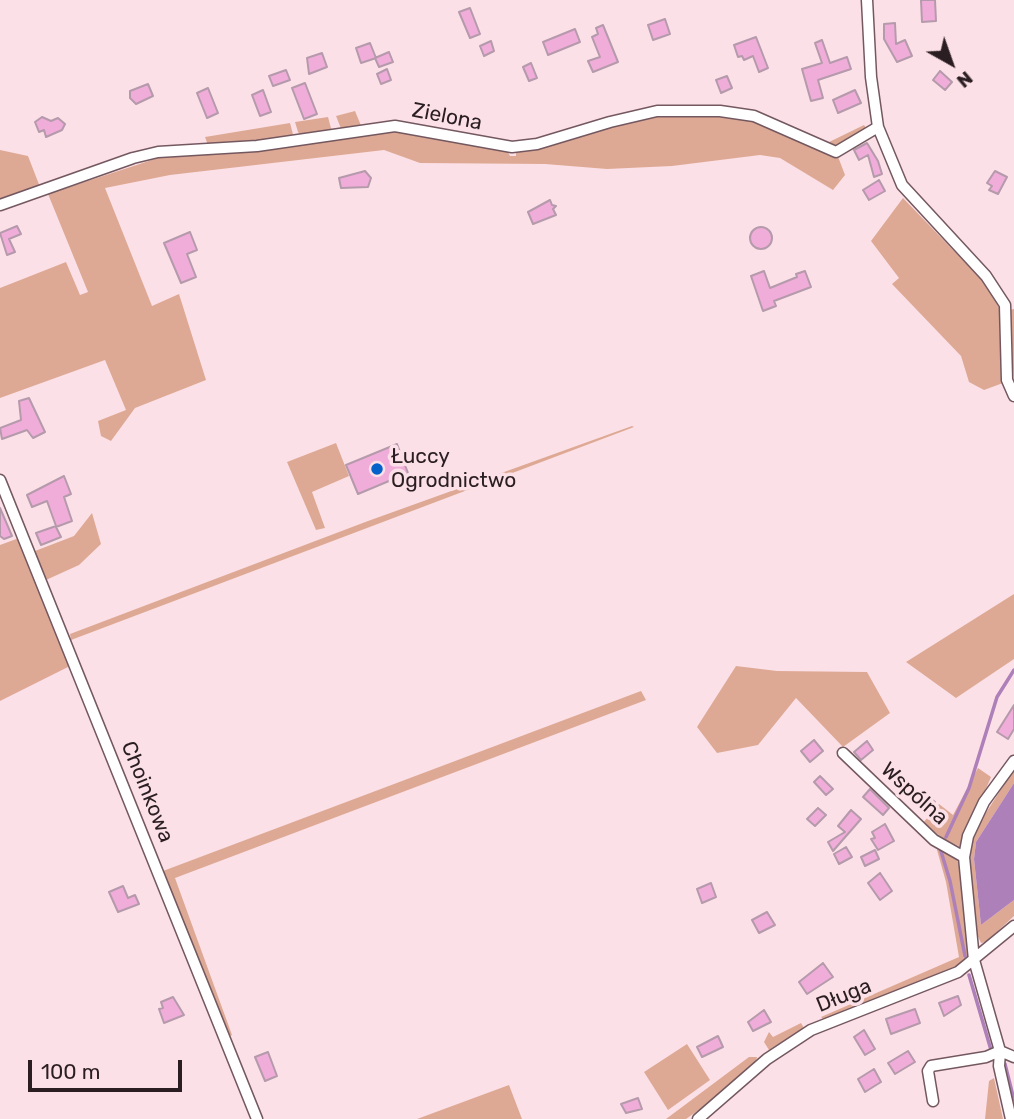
<!DOCTYPE html>
<html>
<head>
<meta charset="utf-8">
<style>
	body { margin:0 }
	#map { position:relative; width:1014px; height:1119px; overflow:hidden; background:#fce0e7; font-family:Rubik,sans-serif }
	canvas { display:block }
	.north { position:absolute; left:916px; top:28px; width:70px; height:70px; -webkit-text-stroke:5px #fce0e7; paint-order:stroke; rotate:140deg; font-size:19px; font-weight:700; line-height:28px; text-align:center; color:#2a1e22 }
	.north::after { content:''; display:block; margin:auto; width:24px; height:32px; background:#2a1e22; clip-path:polygon(50% 0,100% 100%,50% 72%,0 100%) }
	.scale { position:absolute; left:28px; top:1060px; width:154px; height:32px; box-sizing:border-box; border:4px solid #2a1e22; border-top:0; padding-left:9px; font-size:21px; line-height:24px; white-space:nowrap; color:#2a1e22; -webkit-text-stroke:5px #fce0e7; paint-order:stroke }
</style>
</head>
<body>
<div id="map">
<canvas width="1014" height="1119"></canvas>
<div class="north">N</div>
<div class="scale">100 m</div>
</div>
<script>
const context = document.querySelector('canvas').getContext('2d');
context.lineJoin = 'round';
function fill(path, color) { context.fillStyle = color; context.fill(path, 'evenodd'); }
const toPath = rows => new Path2D(rows.map(r => 'M' + r).join(''));
function stroke(path, color, width, dash) { context.strokeStyle = color; context.lineWidth = width; context.lineCap = dash ? 'butt' : 'round'; context.setLineDash(dash || []); context.stroke(path); }
function label(font, color, halo, rows, align = 'center') {
  context.font = font + ' Rubik,sans-serif'; context.lineWidth = 7; context.setLineDash([]); context.textBaseline = 'middle'; context.strokeStyle = halo; context.fillStyle = color; for (const [text, x, y, turn = 0] of rows) {
    context.save(); context.translate(x, y); context.rotate((+turn || 0) * Math.PI / 180); context.textAlign = isNaN(turn) ? turn : align; if (halo) context.strokeText(text, 0, 0); context.fillText(text, 0, 0); context.restore();
  }
}
fill(toPath([
	[355,111,362,128,342,131,336,116],
	[679,113,741,117,764,124,820,151,837,154,845,175,833,190,780,158,760,155,672,166,607,169,545,164,420,163,384,150,170,175,105,188,152,306,179,294,206,380,135,408,111,441,101,436,98,421,126,410,105,360,0,398,0,288,66,262,80,295,88,292,48,194,161,157,399,130,507,150,510,156,516,156,516,149,649,117],
	[328,117,332,132,301,136,298,132,295,122],
	[290,123,294,138,208,145,205,137],
	[864,125,867,129,836,147,825,144],
	[0,150,28,156,40,187,0,200],
	[903,198,982,280,1001,311,1003,383,984,390,969,382,961,356,892,284,899,278,871,241],
	[1014,309,1014,383,1009,310],
	[632,426,634,427,71,640,70,634,368,521],
	[336,443,349,476,312,492,325,528,316,530,287,462],
	[92,513,101,544,79,565,46,580,35,551,74,536],
	[19,538,72,665,0,701,0,545],
	[1014,594,1014,659,956,698,906,662],
	[736,666,777,671,867,672,890,713,843,747,796,698,758,745,717,753,697,727],
	[641,691,646,700,175,878,232,1035,228,1037,163,871],
	[978,768,991,777,961,847,944,839,923,823,939,804,953,815],
	[1014,769,1014,783,976,842,974,859,981,925,1014,900,1014,916,986,942,981,943,975,930,970,854,975,830],
	[939,846,953,855,962,867,968,954,961,964,824,1020,821,1017,959,957,946,882,937,850],
	[801,1023,804,1028,769,1050,764,1042,769,1032,773,1037],
	[687,1044,710,1080,668,1110,644,1072],
	[749,1057,757,1057,756,1061,710,1102,686,1119,666,1119],
	[994,1078,1003,1119,985,1119,989,1081],
	[509,1085,522,1119,417,1119]
]), '#dea994');
fill(toPath([
	[1014,783,1014,900,981,925,974,859,976,842]
]), '#ae80b9');
stroke(toPath([
	[946,837,969,788,997,697,1014,670],
	[940,848,950,881,965,956],
	[969,975,991,1050],
	[1005,1064,1014,1100]
]), '#ae80b9', 3.5);
const building = toPath([
	[921,0,935,0,936,21,922,22,921,0],
	[470,8,480,34,470,38,459,12,470,8],
	[665,19,670,34,653,40,648,25,665,19],
	[895,23,896,44,905,40,912,56,897,62,884,39,884,24,895,23],
	[603,25,618,62,593,72,588,61,600,57,592,37,598,34,596,28,603,25],
	[575,29,580,42,548,55,543,42,575,29],
	[756,37,768,68,759,72,753,56,744,60,742,56,738,57,734,45,756,37],
	[822,40,830,63,847,57,851,69,818,80,823,98,811,101,802,69,822,63,815,43,822,40],
	[491,41,494,51,484,56,480,46,491,41],
	[370,43,376,58,361,63,356,48,370,43],
	[389,52,393,62,379,67,375,58,389,52],
	[322,53,327,67,309,74,307,58,322,53],
	[531,63,537,78,529,81,523,67,531,63],
	[387,69,391,80,381,84,377,74,387,69],
	[286,70,290,80,273,86,269,76,286,70],
	[940,71,952,82,945,90,933,80,940,71],
	[727,76,732,88,721,93,716,80,727,76],
	[305,83,317,114,304,119,292,88,305,83],
	[148,84,153,96,136,104,130,98,130,91,148,84],
	[208,88,218,113,207,118,197,93,208,88],
	[263,90,271,112,260,116,252,95,263,90],
	[855,90,861,103,838,113,833,100,855,90],
	[42,117,51,121,58,118,65,124,62,130,46,137,44,130,39,132,35,122,42,117],
	[867,143,878,161,882,174,874,177,868,155,859,160,854,150,867,143],
	[365,171,371,178,368,187,341,188,339,178,365,171],
	[995,171,1007,177,998,194,989,190,992,186,987,183,995,171],
	[879,180,885,191,869,200,863,190,879,180],
	[550,200,552,205,556,206,553,209,556,215,533,224,528,212,550,200],
	[17,226,21,234,9,239,15,252,7,255,0,233,17,226],
	'750 238a11 11 0 1 1 22 0a11 11 0 1 1-22 0Z',
	[190,232,197,250,187,254,196,277,181,283,164,243,190,232],
	[764,271,770,288,797,277,796,274,805,271,811,287,774,301,776,306,763,311,751,276,764,271],
	[29,398,45,432,33,438,27,430,2,439,0,428,21,420,19,401,29,398],
	[397,444,408,473,358,494,346,465,397,444],
	[64,476,71,494,64,497,72,521,56,527,61,537,41,545,36,533,56,526,47,501,32,507,27,495,64,476],
	[0,508,12,536,4,539,0,536,0,508],
	[1014,705,1014,729,1008,739,997,732,1014,705],
	[814,740,823,751,810,762,801,751,814,740],
	[867,741,873,750,861,760,854,752,867,741],
	[820,776,833,789,826,795,814,782,820,776],
	[870,789,889,808,883,815,863,797,870,789],
	[923,792,935,802,925,813,914,802,923,792],
	[818,808,826,815,815,826,807,819,818,808],
	[851,810,861,819,833,851,828,842,845,832,838,826,851,810],
	[885,824,894,841,878,850,871,839,875,838,872,832,885,824],
	[846,847,852,857,839,864,834,854,846,847],
	[875,850,879,859,865,866,861,857,875,850],
	[880,873,892,891,880,900,868,883,880,873],
	[711,883,716,897,702,903,697,889,711,883],
	[123,886,128,898,135,895,139,904,118,912,109,892,123,886],
	[767,912,775,925,759,933,752,920,767,912],
	[823,963,833,977,807,994,799,982,823,963],
	[958,996,961,1005,944,1016,939,1003,958,996],
	[173,997,184,1015,164,1023,159,1009,163,1008,161,1002,173,997],
	[915,1009,920,1023,891,1034,886,1019,915,1009],
	[764,1010,771,1022,753,1031,748,1022,764,1010],
	[864,1030,875,1049,865,1055,854,1037,864,1030],
	[718,1036,723,1047,702,1057,697,1047,718,1036],
	[908,1051,915,1062,895,1074,888,1063,908,1051],
	[268,1052,277,1076,265,1081,255,1057,268,1052],
	[874,1069,881,1082,865,1092,858,1079,874,1069],
	[638,1098,642,1109,626,1113,621,1104,638,1098]
]);
fill(building, '#f1adda');
stroke(building, '#b59aab', 2);
const minor = toPath([
	[867,0,871,77,878,127,902,185,986,276,1005,305,1007,380,1014,396],
	[0,205,133,158,158,152,257,146,395,126,512,147,537,144,610,122,657,111,720,111,754,116,836,152,878,127],
	[0,480,257,1119],
	[843,753,934,840,964,857],
	[933,1101,928,1071,931,1066,986,1057,1000,1051,1014,1057],
	[698,1119,767,1059,811,1030,958,972,1014,926],
	[1011,1119,999,1066,1000,1051,974,960,964,857,968,836,984,802,1014,761]
]);
stroke(minor, '#745860', 13);
stroke(minor, '#fff', 10);
for (const [x, y, r, color] of [
	[377,469,7,"#0560c9"]
]) { const dot = new Path2D(); dot.arc(x, y, r, 0, 2 * Math.PI); context.fillStyle = color; context.fill(dot); stroke(dot, '#fce0e7', 2.5); }
label('21px', '#2a1e22', '#fce0e7', [
	["Zielona",447,117,11],
	["Choinkowa",147,792,68],
	["Wspólna",914,794,42],
	["Długa",844,996,-22]
]);
label('21px', '#2a1e22', '#fce0e7', [
	["Łuccy",391,457],
	["Ogrodnictwo",391,481]
], 'left');
</script>
</body>
</html>
